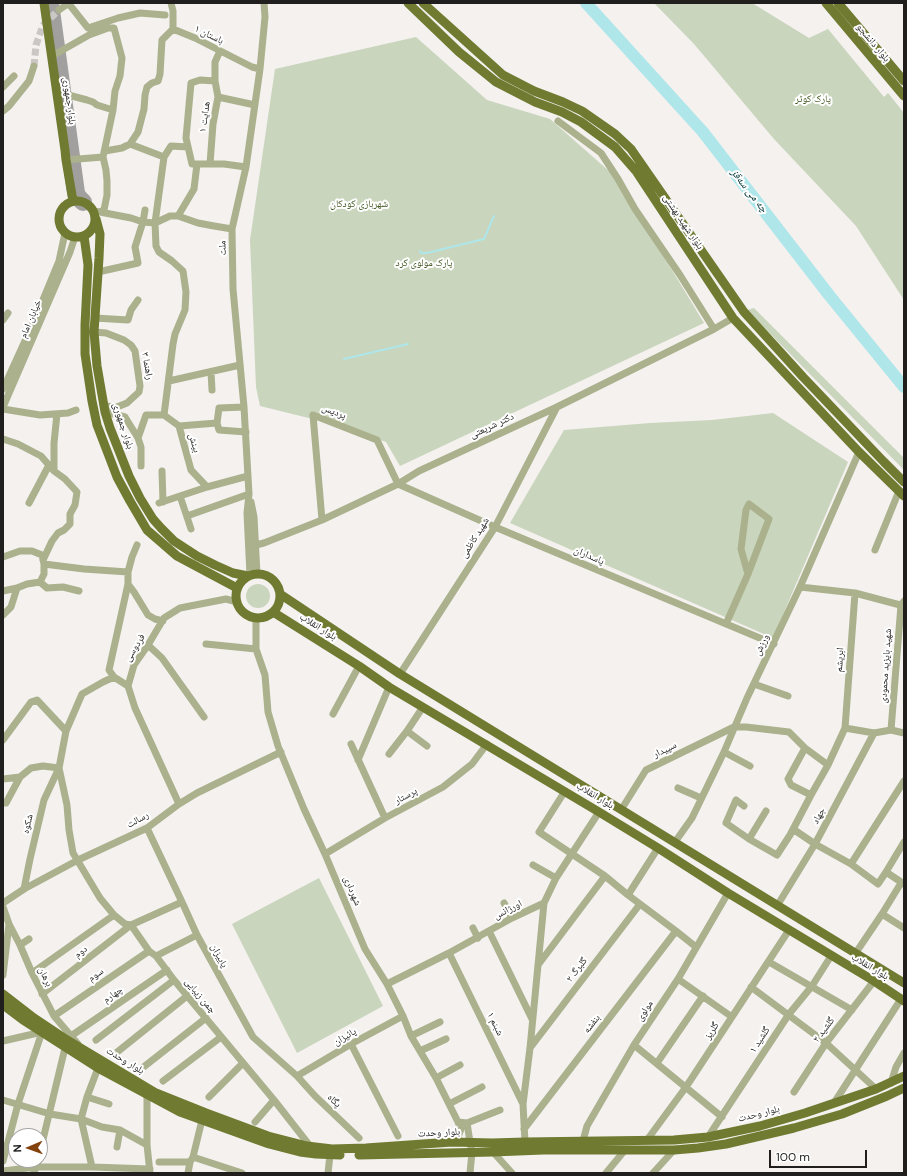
<!DOCTYPE html>
<html>
<head>
<meta charset="utf-8">
<style>
	body { margin:0 }
	#map { position:relative; width:907px; height:1176px; overflow:hidden; background:#f4f1ef; font-family:"DM Sans",sans-serif }
	canvas { display:block }
	.frame { position:absolute; inset:0; border:4px solid #201f1e; pointer-events:none }
	.north { position:absolute; left:8px; top:1128px; width:40px; height:40px; box-sizing:border-box; background:#fff; border:1px solid #a6a5a5; border-radius:50%; rotate:268deg; font-size:11px; font-weight:700; line-height:16px; text-align:center; color:#201f1e }
	.north::after { content:''; display:block; margin:auto; width:14px; height:18px; background:#83420c; clip-path:polygon(50% 0,100% 100%,50% 72%,0 100%) }
	.scale { position:absolute; left:769px; top:1150px; width:98px; height:18px; box-sizing:border-box; border:2px solid #201f1e; border-top:0; padding-left:5px; font-size:12px; line-height:14px; white-space:nowrap; color:#201f1e; -webkit-text-stroke:3px #fff; paint-order:stroke }
</style>
</head>
<body>
<div id="map">
<canvas width="907" height="1176"></canvas>
<div class="frame"></div>
<div class="north">N</div>
<div class="scale">100 m</div>
</div>
<script>
const context = document.querySelector('canvas').getContext('2d');
context.lineJoin = 'round';
function fill(path, color) { context.fillStyle = color; context.fill(path, 'evenodd'); }
const toPath = rows => new Path2D(rows.map(r => 'M' + r).join(''));
function stroke(path, color, width, dash) { context.strokeStyle = color; context.lineWidth = width; context.lineCap = dash ? 'butt' : 'round'; context.setLineDash(dash || []); context.stroke(path); }
function label(font, color, halo, rows, align = 'center') {
  context.font = font + ' "DM Sans","Noto Naskh Arabic",sans-serif'; context.lineWidth = 4; context.setLineDash([]); context.textBaseline = 'middle'; context.strokeStyle = halo; context.fillStyle = color; for (const [text, x, y, turn = 0] of rows) {
    context.save(); context.translate(x, y); context.rotate((+turn || 0) * Math.PI / 180); context.textAlign = isNaN(turn) ? turn : align; if (halo) context.strokeText(text, 0, 0); context.fillText(text, 0, 0); context.restore();
  }
}
fill(toPath([
	[654,3,752,3,809,38,828,29,884,97,888,93,904,113,904,300,856,226,774,139,694,44],
	[416,37,487,100,550,119,618,179,635,209,704,323,400,466,386,442,337,425,260,406,256,387,250,240,275,69],
	[754,308,904,458,904,470,747,310],
	[773,413,848,462,773,638,510,523,564,430,650,423,712,420],
	'246 596a12 12 0 1 1 24 0a12 12 0 1 1-24 0Z',
	[319,878,383,1006,297,1053,232,924]
]), '#c9d5bc');
stroke(toPath([
	[420,251,421,253,427,253,484,239,494,216],
	[344,359,408,344]
]), '#aee6ea', 2);
stroke(toPath([
	[586,3,703,132,829,295,904,387]
]), '#aee6ea', 12);
stroke(toPath([
	[50,3,76,193,78,197,83,202]
]), '#a2a09e', 18);
stroke(toPath([
	[34,66,36,45,42,28,44,24,59,10]
]), '#cac7c5', 7, [7, 3.5]);
stroke(toPath([
	[171,3,173,11,173,29],
	[69,4,88,28,118,18,140,13,165,15],
	[59,10,69,3],
	[173,29,195,38,252,67,260,69],
	[52,56,89,35,108,28,114,28,122,58,120,76,115,91,113,110,103,157],
	[215,81,200,80,191,83,186,138,192,164,224,164,246,167],
	[3,87,14,76],
	[57,92,87,100,93,102,97,105,113,110],
	[218,97,255,105],
	[3,111,9,106,29,81,34,66],
	[558,121,601,153,618,179,635,209,680,275,714,329],
	[130,144,164,157],
	[188,147,171,146,164,157,155,223,156,246,159,252,172,261,183,271,186,292,185,310,175,334,173,344,164,415,179,426,191,470,207,487],
	[105,151,122,148,130,144,138,132,144,109,145,95,147,87,152,83,158,81,160,74,162,40,173,29],
	[66,160,103,157,106,170,107,181,107,195,104,210,100,212,94,211],
	[210,164,213,124,218,97,215,81,215,62,220,51],
	[100,212,131,218,143,222,155,223],
	[178,216,194,189,197,164],
	[155,223,170,216,178,216,198,223,214,226,232,229],
	[98,272,138,263,135,247,141,228,143,222,145,210],
	[95,318,128,320,131,310,138,300],
	[3,320,8,313],
	[94,332,106,333,124,340,131,345,135,351,140,386,139,392,127,403,117,407,104,406],
	[211,372,212,390],
	[169,381,240,365],
	[3,389,35,319,59,261,65,233],
	[3,407,70,252,75,237],
	[244,407,219,408,217,423,219,430,246,432],
	[3,409,40,415,68,413,76,410],
	[105,412,125,417,138,438],
	[179,426,217,423],
	[3,439,18,444,41,456,54,471,65,479,77,492,75,505,70,514,70,524,64,530,58,533,52,541,43,560],
	[141,466,141,447,138,438,146,415,164,415],
	[54,470,54,443,57,414],
	[162,471,163,502],
	[180,496,191,529],
	[251,502,254,517,257,574],
	[29,503,49,465],
	[159,503,207,487,248,476],
	[187,516,249,494],
	[322,520,313,415,377,440,398,484,495,527,774,644],
	[256,545,264,543,322,520,398,484,419,471,557,407,714,329,733,318],
	[875,550,899,491],
	[3,557,20,551,32,551,42,555,44,564,44,574,40,582,47,588,63,587,79,591],
	[44,564,84,569,128,572],
	[250,575,247,513,249,494,244,407,233,289,232,229,246,167,260,69,265,17,264,3],
	[128,584,134,592,148,615,155,619,163,621],
	[800,587,855,593,904,606],
	[3,591,17,588,27,584,40,582],
	[3,615,11,607,17,588],
	[256,618,256,649,265,675,268,712,278,746,304,809,325,854,365,949,387,984,403,1016,411,1036,436,1078,458,1122,467,1123,470,1142,472,1152,470,1173],
	[726,624,748,574,769,519,749,504,746,510,741,549,748,574],
	[206,644,256,649],
	[148,645,162,658,204,717],
	[400,674,495,527,557,407],
	[114,677,109,670,128,584,128,572,132,557,137,545],
	[754,684,788,696],
	[128,686,114,677,103,682,82,694,66,731,59,768,67,805,69,830,73,853,100,898,114,915,125,924,131,925,149,951,156,956,174,980,274,1100,310,1146],
	[333,714,359,666],
	[845,728,874,733,891,730,904,733],
	[891,730,901,605,904,601],
	[407,731,427,746],
	[3,740,31,702,37,700,66,731],
	[351,744,385,818],
	[805,748,788,779,791,785,811,795],
	[724,752,750,766],
	[389,754,407,731,423,707],
	[358,760,389,687],
	[3,779,20,777],
	[678,788,701,798],
	[565,791,539,832,605,876,628,895,676,931,696,947],
	[3,803,6,803,20,777,31,768,43,766,59,768,44,800,30,859,24,889],
	[179,804,135,708,128,686,134,665,148,645,164,618,180,608,226,599,237,602],
	[744,806,736,800,726,823,749,839,777,855,790,835,811,795,828,765,845,728,855,593],
	[621,810,646,770,734,727,746,727,789,732,805,748,828,765],
	[147,828,182,902,197,935,253,1037,297,1076,315,1096,359,1138],
	[793,829,815,844,851,864,878,884,886,872,904,842],
	[749,839,766,811],
	[675,842,692,818,724,752,747,698,800,587,859,452],
	[325,854,385,818,443,787,472,764,487,744],
	[851,864,904,781],
	[533,865,556,878],
	[886,872,904,884],
	[628,895,658,848],
	[3,903,24,889,78,860,147,828,179,804,197,793,281,752],
	[504,903,512,918],
	[777,906,815,844,874,733],
	[3,907,9,924,20,945,32,973,54,1016,78,1044],
	[882,914,904,928],
	[473,928,478,938],
	[489,931,532,1019],
	[20,945,29,939],
	[449,953,523,1104],
	[855,954,882,914,901,883],
	[156,956,197,935],
	[769,962,852,1010],
	[538,965,605,876],
	[32,973,114,915],
	[3,975,9,924],
	[678,979,732,1017],
	[387,984,449,953,512,918,544,903,556,878,599,812],
	[751,987,826,1043,876,1089],
	[42,994,131,925,182,902],
	[54,1016,149,951],
	[71,1036,167,970],
	[411,1036,440,1022],
	[96,1040,174,980],
	[3,1041,42,1032],
	[351,1044,398,1136],
	[634,1045,722,1117],
	[530,1048,640,904],
	[420,1051,446,1039],
	[116,1053,187,996],
	[657,1063,703,996],
	[141,1069,206,1018],
	[297,1076,351,1044,403,1016],
	[436,1078,460,1065],
	[163,1081,221,1037],
	[891,1083,896,1067,904,1053],
	[794,1092,826,1043,874,981],
	[147,1095,147,1145,150,1173],
	[87,1097,109,1104],
	[209,1097,243,1063],
	[3,1100,50,1114,81,1119,102,1127,120,1130,147,1145],
	[834,1103,901,999],
	[449,1104,482,1087],
	[255,1122,274,1100],
	[467,1123,500,1110],
	[524,1129,676,931],
	[708,1137,789,1014,812,986,831,956],
	[647,1140,686,1087,789,930],
	[583,1141,587,1126,634,1045,678,979,728,893],
	[452,1142,458,1137,461,1129,458,1122],
	[525,1142,523,1104,530,1048,544,903],
	[117,1147,120,1130],
	[40,1152,65,1048],
	[493,1152,512,1173],
	[193,1157,242,1173],
	[3,1161,18,1104,42,1032],
	[159,1162,190,1162],
	[92,1167,81,1119,87,1097,98,1068],
	[3,1171,36,1167,92,1167,150,1169],
	[34,1173,38,1160],
	[188,1173,190,1162,193,1157,202,1120,204,1117],
	[328,1173,330,1155],
	[606,1173,625,1150],
	[653,1173,674,1150]
]), '#aab18c', 7);
stroke(toPath([
	[44,3,65,150,66,160,73,201],
	[408,3,459,52,496,82,535,102,562,112,581,122,615,147,636,171,733,318,859,452,904,496],
	[423,3,503,75,534,91,563,102,582,111,615,134,631,149,744,312,803,377,884,462,904,482],
	[826,3,904,96],
	[838,3,904,81],
	'59 219a18 18 0 1 1 36 0a18 18 0 1 1-36 0Z',
	[96,219,100,234,99,258,94,332,97,366,105,412,110,428,129,476,140,498,153,519,161,528,174,541,197,556,215,565,233,573,248,576],
	[84,236,88,265,85,325,85,354,88,374,92,401,97,425,117,477,130,501,147,530,177,556,237,588],
	'236 596a22 22 0 1 1 44 0a22 22 0 1 1-44 0Z',
	[280,594,400,674,904,983],
	[273,612,359,666,389,687,599,812,658,848,728,893,874,981,904,1001],
	[3,994,34,1018,64,1038,156,1093,206,1113,268,1136,307,1146,332,1149,366,1148,452,1142,492,1143,525,1142,674,1140,708,1137,760,1126,805,1113,876,1089,904,1076],
	[3,1005,23,1020,98,1068,180,1112,269,1144,300,1152,316,1154,340,1155],
	[359,1155,493,1152,543,1150,674,1150,698,1148,726,1144,794,1128,842,1114,887,1096,904,1088]
]), '#707a30', 9);
label('10px', '#201f1e', '#fff', [
	["باستان ۱",209,35,26],
	["بلوار دانشجو",873,43,50],
	["بلوار جمهوری",69,101,82],
	["هدایت ۱",205,117,-82],
	["بلوار شهید بهشتی",683,222,56],
	["ملت",223,248,-91],
	["خیابان امام",31,319,-67],
	["راهنما ۳",147,366,80],
	["پردیس",334,412,21],
	["بلوار جمهوری",123,426,72],
	["دکتر شریعتی",492,426,-25],
	["بینش",194,443,74],
	["شهید کاظمی",475,538,-58],
	["پاسداران",589,556,23],
	["بلوار انقلاب",318,627,32],
	["ورزش",762,645,-65],
	["فردوسی",135,648,-58],
	["ابریشم",840,660,-86],
	["شهید بایزید محمودی",886,666,-86],
	["سپیدار",665,750,-26],
	["پرستار",406,796,-28],
	["بلوار انقلاب",595,796,31],
	["جهاد",819,816,-62],
	["رسالت",138,820,-29],
	["شکوه",28,824,-76],
	["شهرداری",352,891,67],
	["اورژانس",508,910,-27],
	["دوم",81,952,-38],
	["پاییزان",219,956,62],
	["بلوار انقلاب",870,967,31],
	["گلبرگ ۲",577,970,-53],
	["سوم",96,975,-34],
	["برهان",45,977,64],
	["چهارم",113,995,-35],
	["چمن زیبایی",200,996,50],
	["مولوی",645,1011,-57],
	["شبنم ۱",495,1024,64],
	["بنفشه",592,1024,-52],
	["گلشید ۲",824,1030,-53],
	["گلریز",712,1031,-57],
	["پائیزان",345,1037,-30],
	["گلشید ۱",760,1040,-57],
	["بلوار وحدت",125,1061,31],
	["پگاه",334,1101,44],
	["بلوار وحدت",759,1114,-14],
	["بلوار وحدت",439,1133,-3]
]);
label('10px', '#3b5218', '#fff', [
	["پارک کوثر",813,99],
	["شهربازی کودکان",359,204],
	["پارک مولوی کرد",424,263]
]);
label('italic 11px', '#003437', '#fff', [
	["چە می سەقز",749,191,52]
]);
</script>
</body>
</html>
